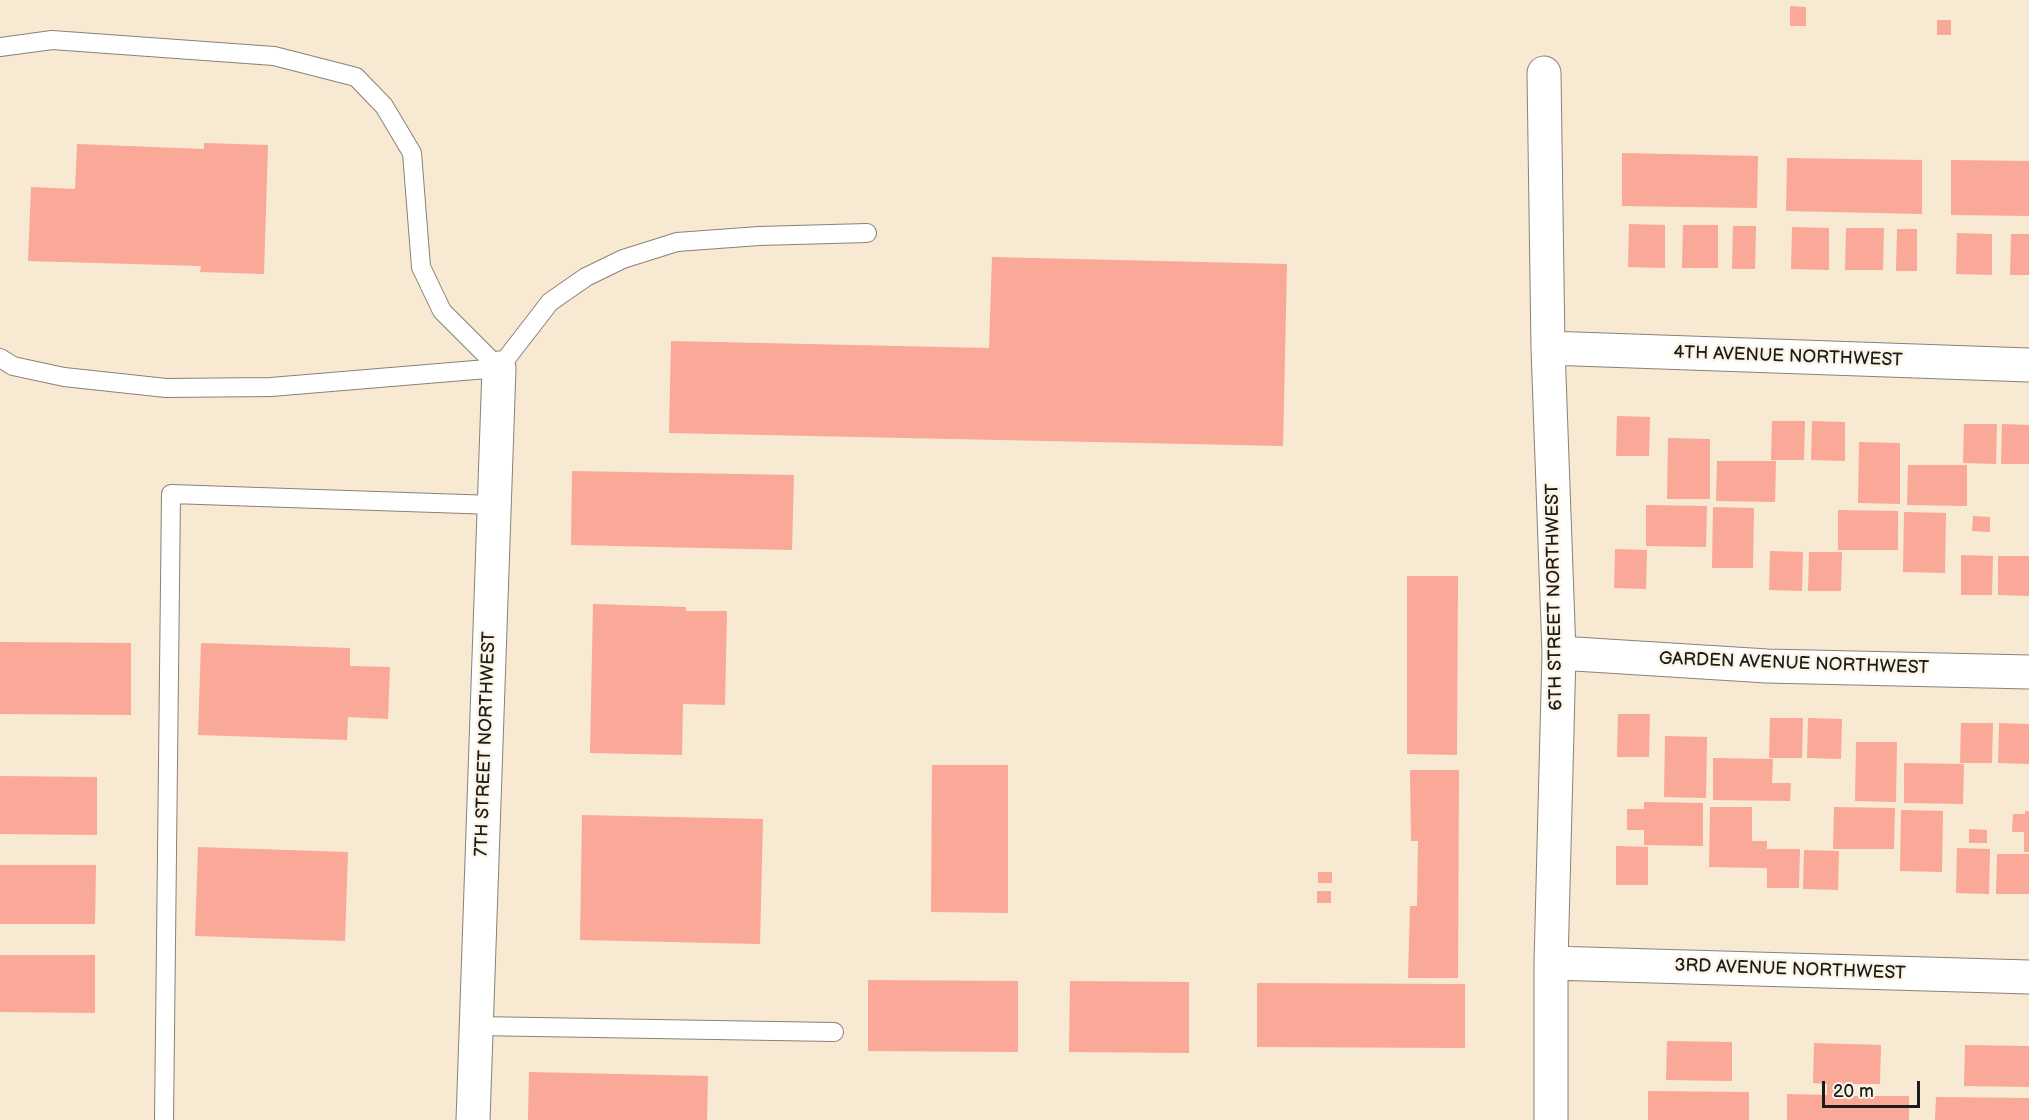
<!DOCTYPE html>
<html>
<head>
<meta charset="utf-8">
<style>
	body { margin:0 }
	#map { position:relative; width:2029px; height:1120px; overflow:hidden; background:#f7e9d2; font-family:"Balsamiq Sans",sans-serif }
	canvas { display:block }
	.scale { position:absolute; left:1822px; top:1081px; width:98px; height:27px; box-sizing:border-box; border:3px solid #1c1c1c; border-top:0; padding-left:8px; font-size:18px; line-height:21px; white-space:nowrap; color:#1c1c1c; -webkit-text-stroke:4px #fcf5e5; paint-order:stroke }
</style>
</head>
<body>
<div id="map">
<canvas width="2029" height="1120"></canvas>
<div class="scale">20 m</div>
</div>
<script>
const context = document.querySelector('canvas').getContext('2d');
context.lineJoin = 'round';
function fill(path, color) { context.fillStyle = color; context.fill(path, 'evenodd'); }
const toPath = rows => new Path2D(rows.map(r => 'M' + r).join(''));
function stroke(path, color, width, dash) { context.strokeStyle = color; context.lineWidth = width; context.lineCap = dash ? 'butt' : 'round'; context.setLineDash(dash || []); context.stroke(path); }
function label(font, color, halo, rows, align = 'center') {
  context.font = font + ' "Balsamiq Sans",sans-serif'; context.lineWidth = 5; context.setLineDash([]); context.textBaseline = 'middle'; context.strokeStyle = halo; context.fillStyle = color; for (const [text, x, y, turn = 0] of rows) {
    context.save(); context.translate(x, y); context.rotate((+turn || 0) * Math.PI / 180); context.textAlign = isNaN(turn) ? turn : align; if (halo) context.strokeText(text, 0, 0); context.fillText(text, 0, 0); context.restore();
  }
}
fill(toPath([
	[1790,6,1806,7,1806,26,1790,26],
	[1937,20,1951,20,1951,35,1937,35],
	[204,143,268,145,264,274,200,272,201,266,28,261,31,187,75,189,77,144,204,149],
	[1622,153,1758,156,1757,208,1622,206],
	[1787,158,1922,160,1922,214,1786,211],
	[1951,160,2029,161,2029,216,1951,215],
	[1629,224,1665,225,1665,268,1628,267],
	[1683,225,1718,225,1718,268,1682,268],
	[1733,226,1756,226,1755,269,1732,269],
	[1792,227,1829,228,1829,270,1791,269],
	[1846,228,1884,228,1883,270,1845,270],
	[1897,229,1917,229,1917,271,1896,271],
	[1957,233,1992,234,1992,275,1956,274],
	[2011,234,2029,234,2029,275,2010,275],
	[992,257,1287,264,1283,446,669,433,671,341,989,348],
	[1617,416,1650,417,1649,456,1616,456],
	[1772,421,1805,421,1804,460,1771,460],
	[1812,421,1845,422,1845,461,1811,460],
	[1964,424,1997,424,1996,464,1963,463],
	[2002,424,2029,425,2029,464,2001,464],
	[1668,438,1710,439,1710,499,1667,499],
	[1859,442,1900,443,1900,504,1858,503],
	[1717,461,1776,461,1775,502,1716,501],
	[1908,465,1967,465,1967,506,1907,505],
	[572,471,794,475,792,550,571,545],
	[1646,505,1707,506,1706,547,1646,546],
	[1713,507,1754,508,1753,568,1712,568],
	[1838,510,1898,511,1898,550,1838,550],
	[1904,512,1946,513,1945,573,1903,572],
	[1973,516,1990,517,1990,532,1972,531],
	[1615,549,1647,550,1646,589,1614,588],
	[1770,551,1803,552,1802,591,1769,590],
	[1809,552,1842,552,1841,591,1808,591],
	[1961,555,1993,556,1992,595,1961,595],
	[1998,556,2029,556,2029,596,1998,595],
	[1407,576,1458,576,1457,755,1407,754],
	[593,604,686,607,686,611,727,611,725,705,683,704,682,755,590,753],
	[0,642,131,643,131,715,0,714],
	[201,643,350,648,350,666,390,667,388,719,348,717,347,740,198,735],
	[1618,714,1650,714,1649,757,1617,757],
	[1770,718,1803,718,1802,758,1769,758],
	[1808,718,1842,719,1841,759,1807,758],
	[1961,723,1993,723,1992,763,1960,763],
	[1999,723,2029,724,2029,764,1998,763],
	[1665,736,1707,737,1706,798,1664,797],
	[1856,742,1897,742,1896,802,1855,801],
	[1713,758,1773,759,1772,783,1791,783,1790,801,1713,800],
	[1904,763,1964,764,1963,804,1904,803],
	[932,765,1008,765,1008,913,931,912],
	[1410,770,1459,770,1458,978,1408,978,1410,906,1417,906,1418,841,1411,841],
	[0,776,97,777,97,835,0,834],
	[1644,802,1703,803,1703,846,1644,845,1644,830,1627,830,1627,809,1644,809],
	[1710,807,1752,807,1752,841,1767,841,1767,849,1800,849,1799,888,1767,888,1767,868,1709,867],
	[1834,807,1895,808,1894,849,1833,849],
	[1901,810,1943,811,1942,872,1900,871],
	[2025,811,2029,811,2029,852,2024,852,2024,832,2012,832,2013,814,2025,814],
	[582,815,763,819,760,944,580,940],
	[1969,829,1987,830,1987,843,1969,843],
	[1616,846,1648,847,1648,885,1616,885],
	[198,847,348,852,345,941,195,936],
	[1957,848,1990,849,1989,894,1956,893],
	[1804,850,1839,851,1838,890,1803,889],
	[1997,854,2029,854,2029,894,1996,894],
	[0,865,96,865,95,924,0,924],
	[1318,872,1332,872,1332,883,1318,883],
	[1317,891,1331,891,1331,903,1317,903],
	[0,955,95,955,95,1013,0,1012],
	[868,980,1018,981,1018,1052,868,1051],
	[1070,981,1189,982,1189,1053,1069,1052],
	[1257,983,1465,984,1465,1048,1257,1047],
	[1667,1041,1732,1042,1732,1081,1666,1080],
	[1814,1043,1881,1045,1880,1084,1846,1084,1846,1096,1909,1096,1909,1120,1787,1120,1787,1094,1827,1095,1827,1084,1813,1083],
	[1965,1045,2029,1046,2029,1087,1964,1086],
	[529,1072,708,1076,707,1120,528,1120],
	[1648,1091,1749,1092,1749,1120,1648,1120],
	[1936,1097,2029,1098,2029,1120,1935,1120]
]), '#faa898');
const service = toPath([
	[0,47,52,40,274,56,356,77,384,106,412,153,421,267,442,311,499,368],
	[0,358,13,366,64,377,166,388,271,387,499,368,550,302,586,277,623,259,677,242,759,236,867,233],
	[476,1026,834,1032],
	[164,1120,171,494,494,505]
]);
const minor = toPath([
	[1544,73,1548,348,1559,653,1551,963,1551,1120],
	[1548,348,2029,365],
	[1559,653,1767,666,2029,672],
	[1551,963,2029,977],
	[473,1120,499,368]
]);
stroke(service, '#8a8277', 20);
stroke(minor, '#8a8277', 35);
stroke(service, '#fff', 18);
stroke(minor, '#fff', 33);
label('18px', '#1c1c1c', '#fcf5e5', [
	["4TH AVENUE NORTHWEST",1788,357,2],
	["6TH STREET NORTHWEST",1555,597,-91],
	["GARDEN AVENUE NORTHWEST",1794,664,2],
	["7TH STREET NORTHWEST",486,744,-88],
	["3RD AVENUE NORTHWEST",1790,970,2]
]);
</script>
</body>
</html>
